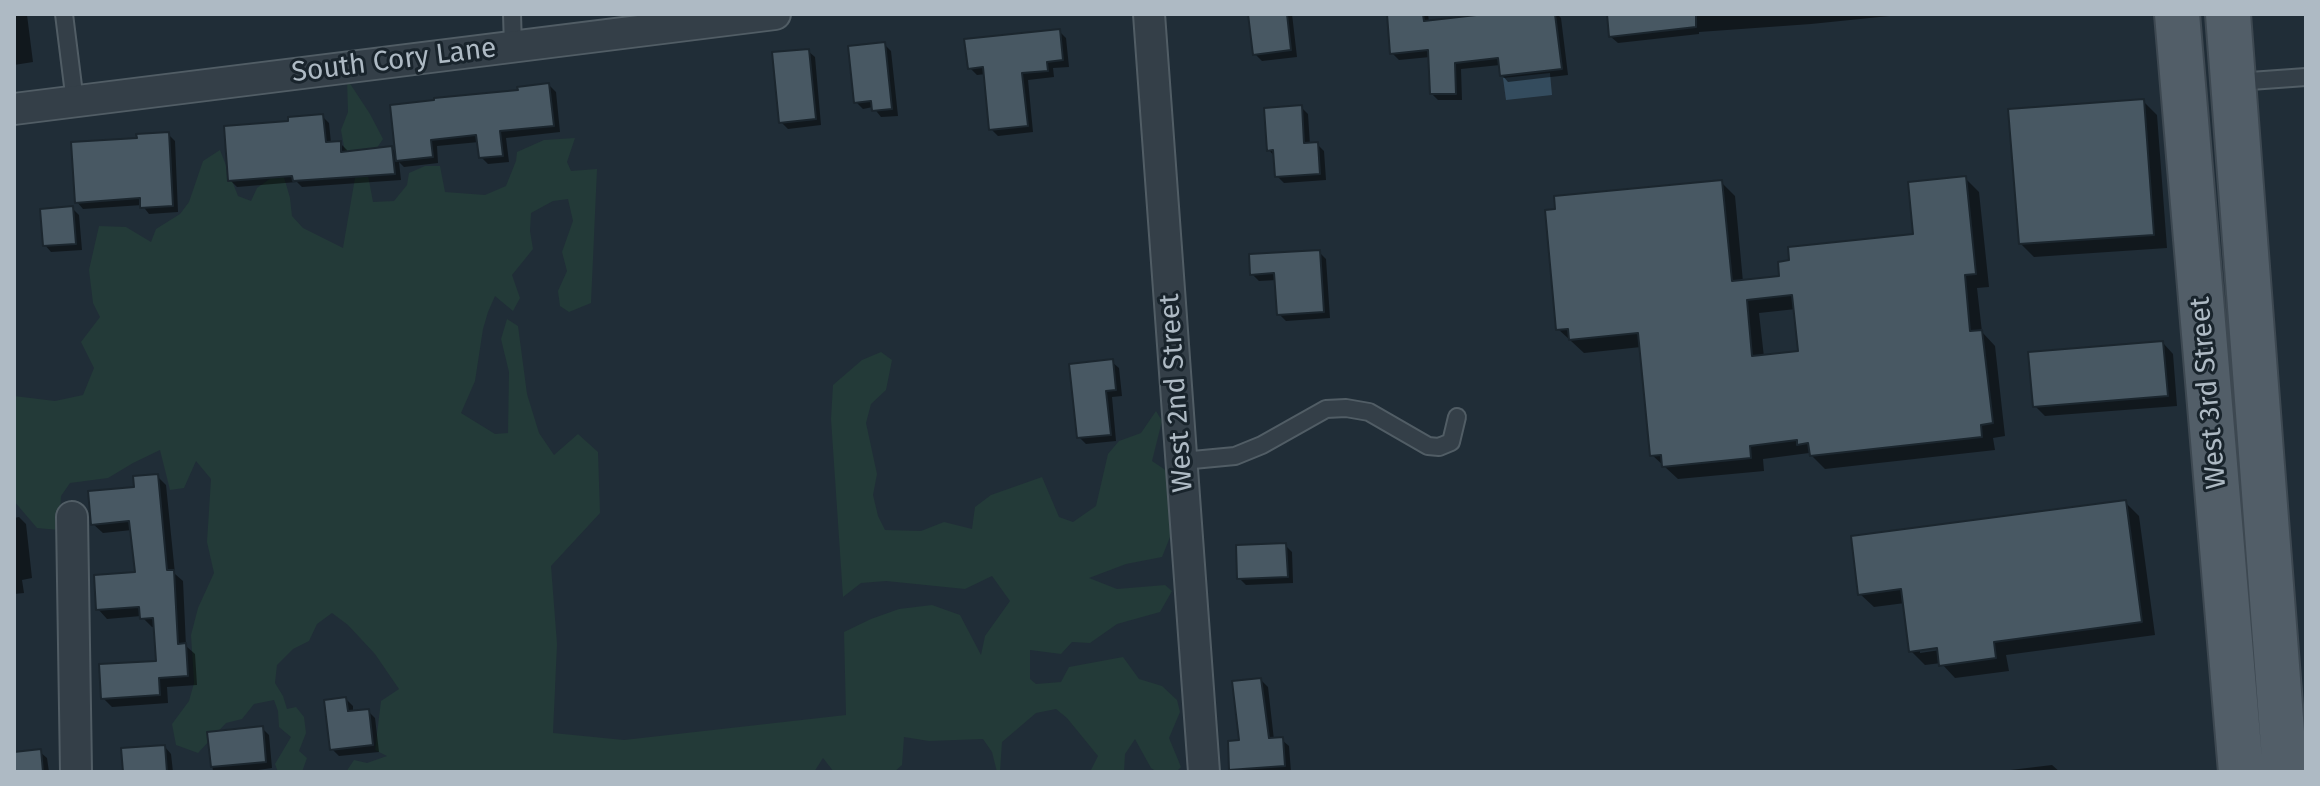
<!DOCTYPE html>
<html>
<head>
<meta charset="utf-8">
<style>
	body { margin:0 }
	#map { position:relative; width:2320px; height:786px; overflow:hidden; background:#202d37; font-family:"Fira Sans",sans-serif }
	canvas { display:block }
	.frame { position:absolute; inset:0; border:16px solid #aebac4; pointer-events:none }
</style>
</head>
<body>
<div id="map">
<canvas width="2320" height="786"></canvas>
<div class="frame"></div>
</div>
<script>
const context = document.querySelector('canvas').getContext('2d');
context.lineJoin = 'round';
function fill(path, color) { context.fillStyle = color; context.fill(path, 'evenodd'); }
const toPath = rows => new Path2D(rows.map(r => 'M' + r).join(''));
function stroke(path, color, width, dash) { context.strokeStyle = color; context.lineWidth = width; context.lineCap = dash ? 'butt' : 'round'; context.setLineDash(dash || []); context.stroke(path); }
function label(font, color, halo, rows, align = 'center') {
  context.font = font + ' "Fira Sans",sans-serif'; context.lineWidth = 6; context.setLineDash([]); context.textBaseline = 'middle'; context.strokeStyle = halo; context.fillStyle = color; for (const [text, x, y, turn = 0] of rows) {
    context.save(); context.translate(x, y); context.rotate((+turn || 0) * Math.PI / 180); context.textAlign = isNaN(turn) ? turn : align; if (halo) context.strokeText(text, 0, 0); context.fillText(text, 0, 0); context.restore();
  }
}
fill(toPath([
	[347,79,370,114,383,139,366,164,373,202,394,201,407,185,409,173,425,166,440,166,445,192,485,195,506,186,516,161,517,152,544,140,575,138,567,162,571,171,597,169,591,303,569,312,560,306,558,291,567,271,562,252,573,221,568,199,553,201,531,213,530,231,533,249,512,275,520,298,513,311,495,296,488,312,483,329,475,381,461,413,495,434,508,433,509,372,501,339,507,319,518,326,527,394,539,433,554,455,578,434,598,452,600,513,551,566,557,644,553,733,624,740,846,715,844,632,871,619,899,609,932,605,960,615,981,655,985,636,1010,601,992,576,965,589,886,581,861,583,843,597,831,419,833,385,862,360,881,352,892,360,886,390,871,404,866,423,877,474,873,495,878,516,885,530,921,531,944,522,972,529,975,507,991,495,1042,477,1059,517,1073,522,1096,506,1108,454,1119,441,1141,433,1156,411,1162,421,1152,461,1167,471,1172,532,1162,557,1126,564,1089,578,1117,589,1165,585,1172,591,1160,612,1117,624,1090,643,1072,642,1061,654,1030,650,1030,679,1036,684,1061,682,1069,667,1123,657,1139,679,1162,686,1177,700,1180,712,1169,738,1181,767,1176,772,1157,772,1151,768,1135,739,1125,754,1124,772,1090,772,1098,756,1067,718,1056,709,1036,713,1002,742,1000,772,997,772,992,752,983,739,929,741,904,737,902,765,894,772,834,772,823,758,814,772,346,772,354,760,367,763,387,756,375,750,381,701,399,689,375,654,348,625,332,613,317,624,309,641,293,649,277,665,275,683,283,696,287,709,296,707,304,717,306,733,299,751,307,758,302,772,278,772,275,764,291,737,279,727,278,711,274,700,254,704,242,719,226,723,198,753,176,745,172,724,189,701,194,683,191,635,198,608,214,573,207,542,211,479,196,461,184,488,170,490,160,450,133,463,108,478,70,483,61,496,59,530,37,528,14,501,14,396,55,401,83,395,94,368,81,342,100,317,93,303,89,270,99,226,126,227,151,242,156,229,180,214,189,202,203,161,220,150,238,196,251,201,257,188,282,170,290,198,292,216,303,228,343,248,356,172,346,158,341,130,348,112]
]), '#233a38');
fill(toPath([
	[1550,73,1552,95,1506,100,1503,78]
]), '#344c5e');
fill(toPath([
	[14,14,27,15,33,62,14,65],
	[1250,14,1292,14,1297,57,1262,61,1255,54],
	[1389,14,1428,14,1429,22,1526,14,1557,14,1561,18,1568,75,1508,82,1502,75,1500,65,1461,69,1462,100,1438,100,1432,94,1430,57,1399,60,1392,53],
	[1609,14,1909,14,1811,24,1699,32,1699,34,1618,43,1611,37],
	[1059,31,1066,38,1069,67,1053,68,1054,77,1028,80,1033,132,998,136,991,129,986,74,977,75,970,68],
	[884,44,891,51,898,116,881,117,873,107,863,109,856,102],
	[808,51,815,57,821,125,788,129,781,122],
	[549,85,556,92,560,132,506,138,509,162,488,164,481,157,479,142,437,146,438,163,404,167,399,162,401,180,302,187,297,182,237,187,230,180,291,123,322,116,329,123,331,143,340,143,347,150,347,153,392,148,397,154,520,91],
	[2143,101,2157,115,2167,248,2034,257,2021,244],
	[1301,107,1308,114,1310,145,1317,144,1324,151,1326,180,1284,183,1277,176,1275,157,1269,150],
	[168,134,175,141,178,212,149,214,142,205,83,209,77,202,139,139],
	[1965,178,1979,192,1989,287,1977,288,1982,332,1995,346,2005,436,1993,438,1995,450,1825,469,1809,453,1763,459,1764,471,1678,479,1652,455,1641,347,1584,353,1558,329,1721,182,1735,196,1743,282,1781,277,1915,236],
	[1796,309,1800,352,1764,357,1759,313],
	[72,208,79,215,82,250,51,252,45,245],
	[1319,252,1326,259,1330,318,1286,321,1279,314,1277,280,1259,281,1252,274],
	[2163,343,2173,354,2177,406,2045,416,2035,406],
	[1112,362,1119,368,1122,396,1112,397,1116,441,1086,444,1079,437],
	[157,476,166,485,175,574,183,581,186,646,195,654,197,685,167,687,168,703,112,707,103,698,158,663,156,627,152,627,141,616,107,619,98,609,137,574,132,530,103,533,93,524,136,489],
	[2125,502,2139,516,2155,635,2006,655,2009,671,1955,678,1941,663,1925,665,1911,651,1905,603,1874,607,1860,594],
	[1947,645,1947,649,1920,653,1920,649],
	[19,517,26,524,32,578,22,580,24,593,14,594,14,518],
	[1285,545,1292,552,1293,583,1246,585,1239,578],
	[1261,680,1268,687,1274,740,1282,740,1289,746,1291,772,1235,772,1231,769],
	[346,699,353,706,353,712,368,711,375,718,379,752,339,756,332,749],
	[262,728,269,735,272,768,244,772,213,772,209,733],
	[165,747,171,754,173,772,125,772],
	[40,752,47,758,49,772,14,772,14,754],
	[2052,765,2060,772,1994,772]
]), '#0007');
const building = toPath([
	[1248,14,1287,14,1291,50,1253,55,1248,14],
	[1387,14,1423,14,1424,21,1485,14,1555,14,1562,69,1500,76,1498,58,1455,63,1456,94,1430,94,1428,50,1390,54,1387,14],
	[1607,14,1696,14,1696,27,1609,37,1607,14],
	[1060,29,1063,60,1047,62,1048,71,1022,73,1028,126,989,130,983,67,968,69,964,39,1060,29],
	[885,42,892,109,872,111,871,101,854,103,848,46,885,42],
	[809,49,816,119,779,123,772,52,809,49],
	[549,83,554,126,500,131,503,156,479,158,476,135,431,140,433,157,396,161,390,105,434,100,434,98,518,90,517,87,549,83],
	[2144,99,2154,235,2019,244,2008,109,2144,99],
	[1302,105,1304,143,1318,142,1320,174,1275,177,1273,150,1267,151,1264,108,1302,105],
	[323,114,326,142,341,141,341,152,392,146,395,174,293,181,292,176,228,181,224,126,288,121,288,117,323,114],
	[169,132,173,206,140,208,140,198,75,203,71,142,137,138,136,134,169,132],
	[1966,176,1976,274,1965,275,1970,331,1982,330,1993,423,1981,425,1982,437,1810,456,1808,443,1797,445,1797,440,1750,446,1751,458,1662,467,1661,455,1650,456,1638,333,1569,340,1568,329,1556,330,1545,210,1555,209,1554,196,1722,180,1732,281,1779,276,1778,262,1789,260,1788,247,1913,234,1908,182,1966,176],
	[1792,295,1798,351,1752,356,1747,300,1792,295],
	[73,206,76,244,43,246,40,209,73,206],
	[1320,250,1324,312,1277,315,1274,273,1250,275,1249,254,1320,250],
	[2163,341,2168,396,2033,407,2028,352,2163,341],
	[1113,359,1116,390,1106,391,1111,435,1077,438,1069,364,1113,359],
	[158,474,167,570,174,570,178,644,186,643,188,676,159,678,160,695,101,699,99,664,156,661,153,618,140,619,139,607,96,610,94,575,135,572,129,521,91,525,88,491,134,487,133,476,158,474],
	[2126,500,2142,622,1994,642,1996,658,1939,666,1937,648,1909,652,1901,589,1858,595,1851,536,2126,500],
	[1286,543,1288,577,1237,579,1236,545,1286,543],
	[1261,678,1269,738,1283,737,1285,766,1229,770,1228,741,1239,740,1232,681,1261,678],
	[346,697,348,711,369,709,373,745,330,750,324,700,346,697],
	[263,726,266,762,211,767,207,732,263,726],
	[165,745,167,772,123,772,121,748,165,745],
	[41,749,43,772,14,772,14,752,41,749]
]);
fill(building, '#485863');
stroke(building, '#1b262e', 2);
const service = toPath([
	[64,14,75,102],
	[512,14,513,46],
	[2236,82,2306,77],
	[1182,461,1235,456,1262,445,1326,409,1346,408,1369,412,1428,446,1439,447,1451,442,1457,417]
]);
const minor = toPath([
	[1149,14,1204,772],
	[14,109,775,14],
	[72,517,76,772]
]);
const primary = toPath([
	[2177,14,2241,772],
	[2228,14,2285,772]
]);
stroke(service, '#515d65', 20);
stroke(minor, '#515d65', 34);
stroke(primary, '#3d4851', 48);
stroke(service, '#343f48', 16);
stroke(minor, '#343f48', 30);
stroke(primary, '#525e68', 44);
label('28px', '#aebac4', '#19242c', [
	["South Cory Lane",394,61,-7],
	["West 2nd Street",1177,393,-94],
	["West 3rd Street",2209,393,-95]
]);
</script>
</body>
</html>
